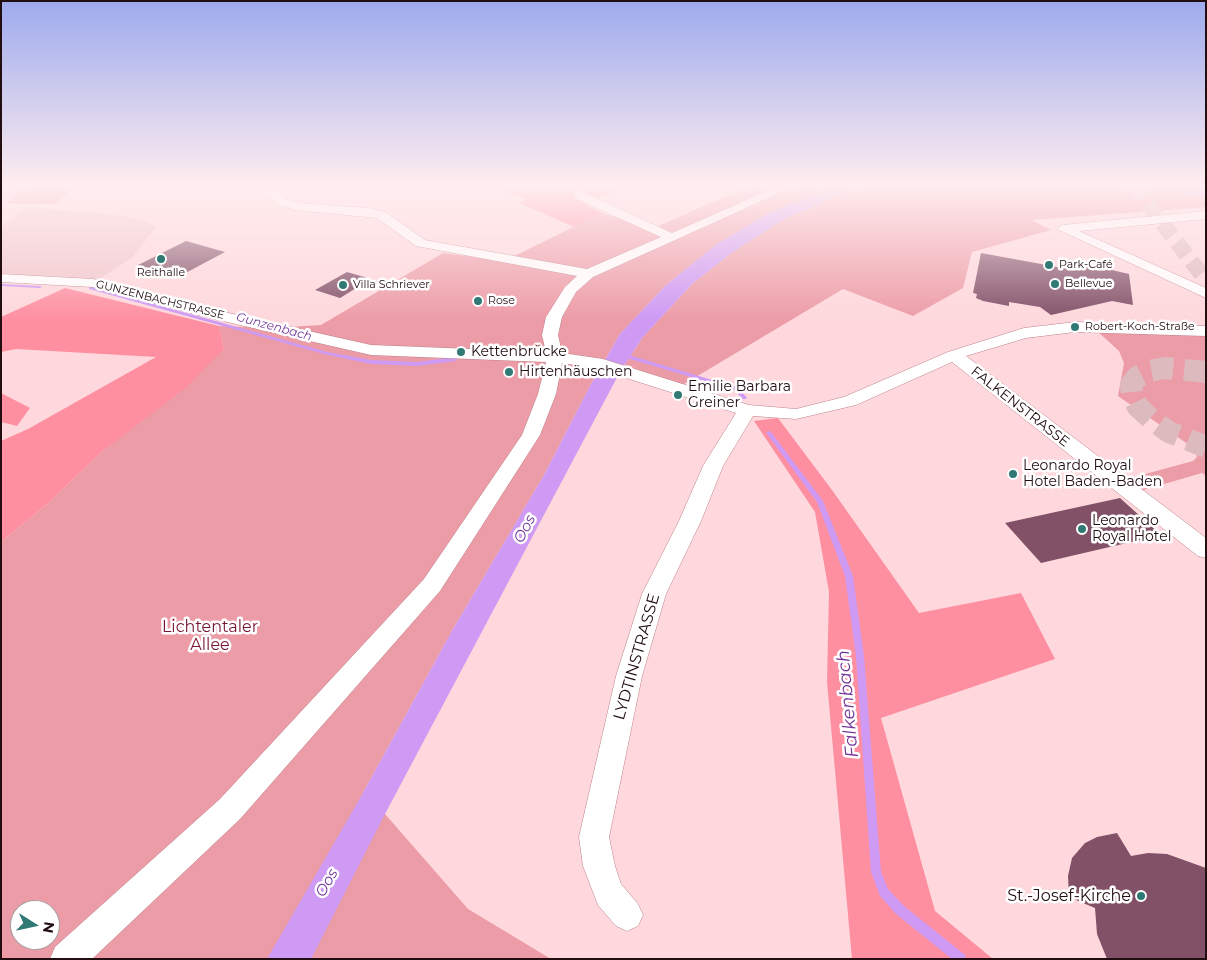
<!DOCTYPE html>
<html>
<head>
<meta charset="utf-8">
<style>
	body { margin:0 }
	#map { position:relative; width:1207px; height:960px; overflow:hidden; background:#fed8dc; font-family:Montserrat,sans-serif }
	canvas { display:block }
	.frame { position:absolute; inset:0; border:2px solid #220d11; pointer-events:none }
	.north { position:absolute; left:10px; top:900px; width:50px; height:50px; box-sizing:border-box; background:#fff; border:1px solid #a79ea0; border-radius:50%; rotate:100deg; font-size:14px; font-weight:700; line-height:20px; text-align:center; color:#220d11 }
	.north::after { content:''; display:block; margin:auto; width:18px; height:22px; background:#307975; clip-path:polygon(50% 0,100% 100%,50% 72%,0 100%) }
</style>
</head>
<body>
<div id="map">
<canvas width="1207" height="960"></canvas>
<div class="frame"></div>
<div class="north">N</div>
</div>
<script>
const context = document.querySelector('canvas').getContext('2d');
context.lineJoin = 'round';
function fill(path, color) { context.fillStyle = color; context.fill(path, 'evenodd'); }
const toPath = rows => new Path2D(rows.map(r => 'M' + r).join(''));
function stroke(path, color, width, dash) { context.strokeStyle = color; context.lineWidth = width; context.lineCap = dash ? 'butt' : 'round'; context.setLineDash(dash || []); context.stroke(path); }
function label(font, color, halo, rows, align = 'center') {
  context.font = font + ' Montserrat,sans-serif'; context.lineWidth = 5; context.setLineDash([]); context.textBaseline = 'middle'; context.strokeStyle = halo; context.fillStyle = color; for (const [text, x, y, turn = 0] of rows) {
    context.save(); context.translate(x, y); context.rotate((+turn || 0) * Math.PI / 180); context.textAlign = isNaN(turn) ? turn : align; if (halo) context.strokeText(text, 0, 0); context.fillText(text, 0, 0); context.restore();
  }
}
fill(toPath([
	[28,207,127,216,150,223,156,227,133,257,93,283,1,278,1,227]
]), '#f0c6cb');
fill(toPath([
	[28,185,79,185,55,204,6,203],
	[751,185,839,185,769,213,717,244,666,285,620,334,590,386,544,475,453,629,359,800,385,814,468,909,551,959,1,959,1,542,46,505,104,450,224,349,219,326,274,328,321,325,443,253,504,261,602,213,652,229],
	[20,910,50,910,50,940,20,940],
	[870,185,1206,185,1206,207,1032,220,1051,230,972,252,963,288,913,316,843,289,679,387,621,370,643,337,692,284,730,254,784,219,849,191],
	[1096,330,1206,331,1206,476,1202,473,1140,491,1127,479,1193,461,1197,457,1195,449,1118,396,1124,363,1119,351]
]), '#ec9ca7');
fill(toPath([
	[500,185,539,187,546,185,634,185,583,203,602,213,574,227,519,203,527,199,500,190],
	[65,288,219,326,224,349,187,387,104,450,46,505,1,542,1,441,28,429,156,357,16,349,1,352,1,317],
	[1,393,30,408,17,426,1,422],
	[778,418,832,490,919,613,1021,593,1055,659,881,718,935,911,993,959,852,959,827,682,829,592,815,512,754,421]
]), '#fe8fa1');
fill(toPath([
	[839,185,870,185,849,191,784,219,730,254,692,284,643,337,621,370,385,814,311,959,267,959,359,800,453,629,544,475,590,386,620,334,666,285,717,244,769,213],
	[1163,185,1202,185,1206,187,1206,195,1192,196,1184,192,1176,192]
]), '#ce9af4');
fill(toPath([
	[1,284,40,286,42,287,40,288,1,286,1,284],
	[89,287,93,287,327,352,371,360,417,362,455,357,458,359,455,361,417,366,371,364,324,354,89,289,89,287],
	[622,353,739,388,747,398,746,399,742,399,735,390,620,356,619,355,622,353],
	[769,431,771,432,823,501,853,576,864,656,881,872,888,889,904,906,965,955,966,959,952,959,896,914,880,896,871,872,856,656,845,576,817,502,767,434,766,433,767,432,769,431]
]), '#ce9af4');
fill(toPath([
	[186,241,225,252,178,277,138,265],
	[981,253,1074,270,1080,267,1099,267,1129,274,1133,305,1112,301,1051,315,1040,307,1009,302,1009,306,983,301,976,298,977,294,973,293],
	[347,272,371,279,340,298,315,290],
	[1120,498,1161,535,1041,563,1005,523],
	[1117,833,1131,856,1148,853,1167,854,1206,868,1206,959,1107,959,1097,934,1095,908,1069,897,1068,876,1072,858,1085,843,1097,837]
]), '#825168');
stroke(toPath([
	[1133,185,1206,280]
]), '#ddbabe', 16, [16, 8]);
stroke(toPath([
	[1206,372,1165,368,1149,371,1137,377,1131,385,1132,395,1138,407,1151,419,1169,432,1206,447]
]), '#ddbabe', 22, [22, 11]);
const minor = toPath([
	[254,185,268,185,287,199,300,203,369,208,385,212,425,240,587,269,661,237,575,198,574,190,580,185,596,185,585,193,672,233,781,185,797,185,593,277,576,292,562,317,558,335,562,353,603,359,749,405,796,409,844,397,948,352,1024,328,1075,322,1206,326,1206,336,1075,332,1026,338,966,356,1206,538,1206,558,1198,556,952,362,856,405,796,419,753,416,723,466,701,521,666,594,642,676,609,837,615,866,621,884,638,904,643,915,638,926,627,931,616,926,598,905,583,866,579,837,616,676,642,594,679,521,703,466,736,413,595,368,562,363,556,394,540,435,440,591,240,819,92,959,50,959,55,947,220,799,424,579,522,435,538,394,546,362,371,355,214,319,93,287,1,282,1,274,93,279,215,310,371,345,546,352,542,335,546,317,565,287,577,276,416,246,377,218,295,210,279,205,254,185],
	[1206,211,1206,219,1079,231,1206,288,1206,298,1057,229,1063,225,1206,211]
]);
stroke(minor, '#bd828a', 1);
fill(minor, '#fff');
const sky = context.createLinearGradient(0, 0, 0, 320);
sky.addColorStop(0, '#9daaed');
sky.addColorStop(0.58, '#ffedef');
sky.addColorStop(1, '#ffedef00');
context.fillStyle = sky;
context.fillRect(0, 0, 1207, 320);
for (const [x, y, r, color] of [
	[161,259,5,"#307975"],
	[1049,265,5,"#307975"],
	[1055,284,5,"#307975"],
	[343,285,5,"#307975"],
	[478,301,5,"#307975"],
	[1075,327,5,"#307975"],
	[461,352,5,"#307975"],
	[509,372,5,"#307975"],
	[678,395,5,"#307975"],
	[1013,474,5,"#307975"],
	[1082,529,5,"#307975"],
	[1141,896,5,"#307975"]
]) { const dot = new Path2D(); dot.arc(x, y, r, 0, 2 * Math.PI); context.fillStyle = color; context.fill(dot); stroke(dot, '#fff', 2); }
label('11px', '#220d11', '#fff', [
	["Park-Café",1059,265],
	["Reithalle",161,273,"center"],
	["Bellevue",1065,284],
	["Villa Schriever",353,285],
	["Rose",488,301],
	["Robert-Koch-Straße",1085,327]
], 'left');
label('11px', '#220d11', '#fff', [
	["GUNZENBACHSTRASSE",160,300,14]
]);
label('italic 12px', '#73349a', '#fff', [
	["Gunzenbach",274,327,15]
]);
label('14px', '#220d11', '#fff', [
	["Kettenbrücke",471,352],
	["Hirtenhäuschen",519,372],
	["Emilie Barbara",688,387],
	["Greiner",688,403],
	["Leonardo Royal",1023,466],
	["Hotel Baden-Baden",1023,482],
	["Leonardo",1092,521],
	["Royal Hotel",1092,537]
], 'left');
label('14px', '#220d11', '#fff', [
	["FALKENSTRASSE",1020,407,38]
]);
label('italic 15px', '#73349a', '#fff', [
	["Oos",525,529,-62],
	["Oos",327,883,-60]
]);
label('16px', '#771531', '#fff', [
	["Lichtentaler",210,627],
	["Allee",210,645]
]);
label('16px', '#220d11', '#fff', [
	["LYDTINSTRASSE",637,657,-74]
]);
label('16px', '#220d11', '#fff', [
	["St.-Josef-Kirche",1131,896]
], 'right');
label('italic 18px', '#73349a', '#fff', [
	["Falkenbach",848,704,-95]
]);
</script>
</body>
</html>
